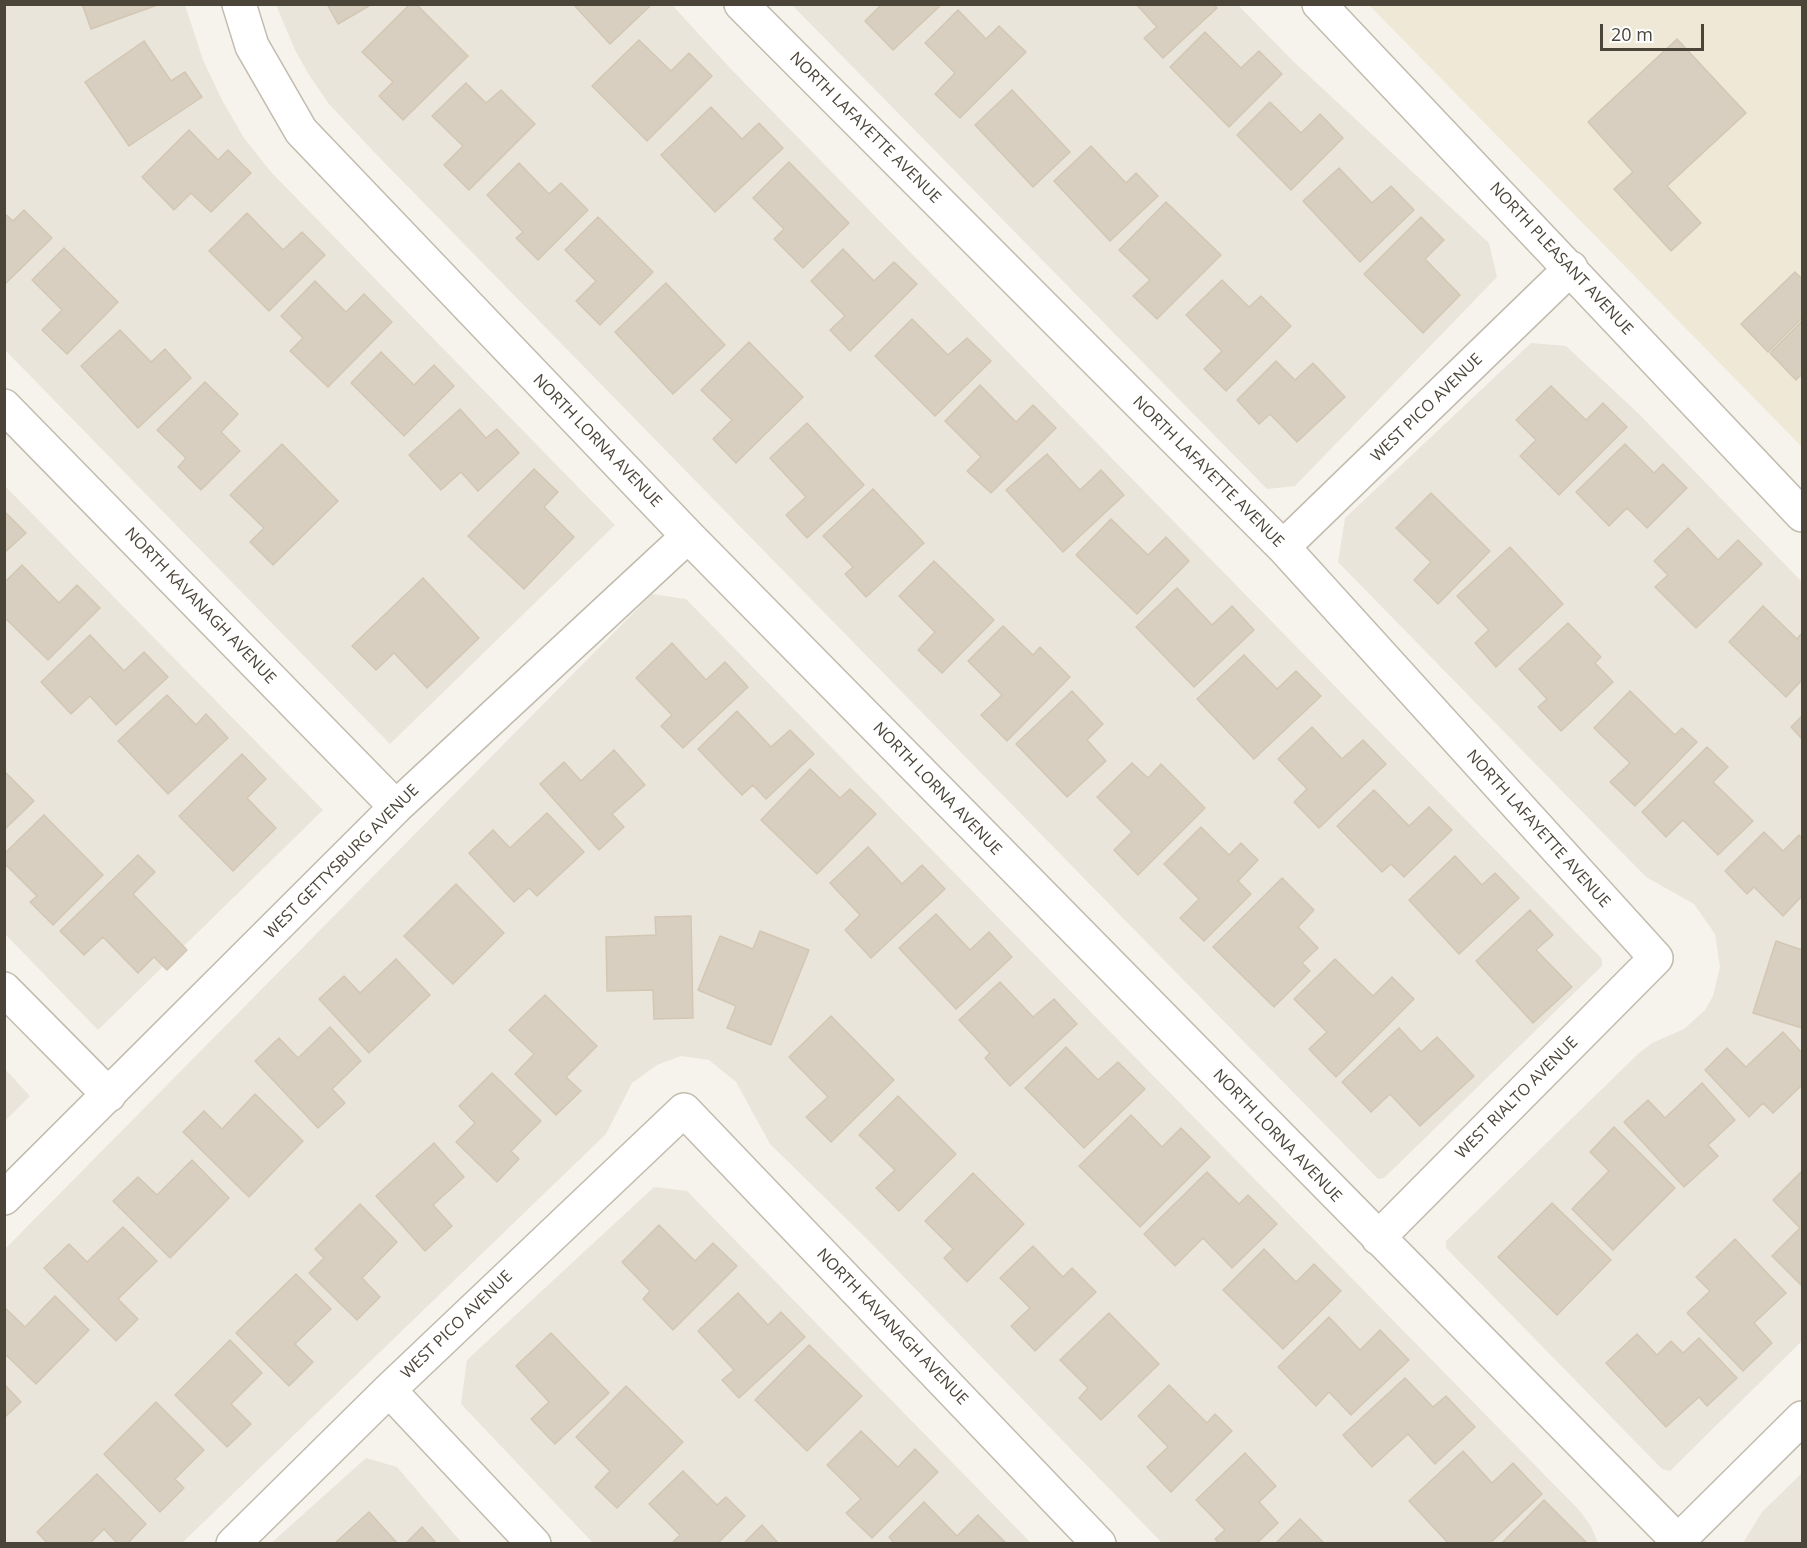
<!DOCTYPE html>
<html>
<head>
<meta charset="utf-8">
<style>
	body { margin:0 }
	#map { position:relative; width:1807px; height:1548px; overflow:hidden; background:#f6f3ec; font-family:"Open Sans",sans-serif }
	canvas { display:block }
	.frame { position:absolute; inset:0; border:6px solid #4b4439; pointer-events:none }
	.scale { position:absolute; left:1600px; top:24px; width:104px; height:27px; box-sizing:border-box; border:3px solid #4b4439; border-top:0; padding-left:8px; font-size:18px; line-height:21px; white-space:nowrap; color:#4b4439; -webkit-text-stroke:4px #fff; paint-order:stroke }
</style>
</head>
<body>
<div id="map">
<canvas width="1807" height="1548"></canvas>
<div class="frame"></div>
<div class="scale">20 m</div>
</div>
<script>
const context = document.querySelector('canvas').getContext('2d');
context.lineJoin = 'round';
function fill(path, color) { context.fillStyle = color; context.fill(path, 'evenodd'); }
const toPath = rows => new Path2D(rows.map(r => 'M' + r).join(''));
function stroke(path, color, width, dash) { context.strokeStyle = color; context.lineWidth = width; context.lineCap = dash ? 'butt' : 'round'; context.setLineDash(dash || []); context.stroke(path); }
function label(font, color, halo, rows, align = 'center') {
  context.font = font + ' "Open Sans",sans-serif'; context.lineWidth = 4.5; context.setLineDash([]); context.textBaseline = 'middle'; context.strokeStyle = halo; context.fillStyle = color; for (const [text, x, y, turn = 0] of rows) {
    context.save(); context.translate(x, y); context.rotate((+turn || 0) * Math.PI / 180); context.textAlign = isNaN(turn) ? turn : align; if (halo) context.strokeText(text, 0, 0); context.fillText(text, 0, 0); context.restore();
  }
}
fill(toPath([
	[5,5,185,5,203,60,222,100,244,138,271,172,615,525,390,744,5,350],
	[276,5,672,5,731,69,1602,959,1602,966,1384,1178,1378,1179,375,153,329,104,309,75,295,50],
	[792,5,1238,5,1293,61,1489,243,1497,277,1295,486,1267,489],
	[1531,343,1566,346,1639,414,1802,582,1802,1341,1670,1471,1662,1469,1446,1248,1446,1241,1639,1053,1652,1043,1684,1029,1705,1010,1713,996,1720,967,1715,934,1694,904,1646,877,1338,562,1345,518],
	[4,485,323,810,98,1030,5,934],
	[652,594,686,599,1579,1510,1591,1526,1598,1543,1162,1543,867,1239,770,1144,736,1082,709,1060,681,1056,657,1065,632,1083,606,1134,182,1543,5,1544,5,1249],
	[5,1069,30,1096,5,1121],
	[654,1187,687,1191,1031,1543,593,1543,461,1404,467,1360],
	[366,1458,397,1467,462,1543,270,1544],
	[1802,1473,1802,1543,1743,1543,1762,1512]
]), '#eae5da');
fill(toPath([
	[1369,5,1802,5,1802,447]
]), '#efe8d6');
const building = toPath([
	[82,4,160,4,91,29,82,4],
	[327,4,372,4,338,24,327,4],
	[410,4,416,4,468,56,403,120,379,96,393,82,362,52,410,4],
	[573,4,649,4,650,6,610,44,573,4],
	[942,4,893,50,865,21,882,4,942,4],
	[1136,4,1213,4,1217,8,1163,58,1144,38,1157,27,1136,4],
	[958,10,986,39,999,26,1026,52,960,118,935,94,955,73,925,43,958,10],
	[1205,32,1241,68,1259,51,1282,74,1229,127,1170,67,1205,32],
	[1677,39,1746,113,1667,186,1701,223,1671,251,1614,189,1633,172,1588,122,1677,39],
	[639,40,671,71,689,53,712,76,647,141,592,86,639,40],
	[144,41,171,81,185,72,202,97,129,146,85,82,144,41],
	[466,83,486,103,501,90,535,124,469,190,444,165,463,146,432,116,466,83],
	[1012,90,1070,152,1033,187,975,125,1012,90],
	[1270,102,1301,133,1320,114,1343,138,1291,190,1237,135,1270,102],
	[711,107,742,139,759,123,783,148,715,212,661,155,711,107],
	[189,130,218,160,228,150,251,173,211,212,191,193,174,210,142,177,189,130],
	[1091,146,1126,183,1136,173,1158,196,1110,241,1054,181,1091,146],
	[789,162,849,223,803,268,774,239,784,229,753,198,789,162],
	[519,163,549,194,561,183,588,210,538,260,516,238,523,232,487,195,519,163],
	[1339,168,1372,203,1391,186,1414,210,1360,262,1303,201,1339,168],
	[1166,202,1221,255,1157,319,1133,296,1150,280,1119,250,1166,202],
	[24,210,52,238,4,285,4,213,13,221,24,210],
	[247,213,283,250,302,232,325,255,269,311,209,251,247,213],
	[598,217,653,272,600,325,576,301,596,281,565,250,598,217],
	[1421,217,1444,240,1425,259,1460,295,1423,333,1364,274,1421,217],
	[64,248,118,302,67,354,42,330,62,310,32,280,64,248],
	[843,249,874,281,894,262,917,284,850,351,830,330,845,316,811,281,843,249],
	[1795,272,1802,279,1802,318,1768,352,1741,324,1795,272],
	[1222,280,1249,307,1261,296,1291,326,1226,391,1204,369,1222,351,1186,315,1222,280],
	[315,281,346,312,364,294,392,322,328,387,290,351,303,338,281,316,315,281],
	[666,283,725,345,673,394,615,332,666,283],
	[912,319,948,355,967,338,991,361,935,416,875,356,912,319],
	[1802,321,1802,374,1796,380,1770,353,1802,321],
	[120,330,151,362,165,349,191,378,138,428,81,366,120,330],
	[749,342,803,397,736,463,713,439,732,420,701,390,749,342],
	[381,352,414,385,434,365,454,386,404,436,351,383,381,352],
	[1276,361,1295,380,1313,363,1345,397,1297,442,1270,414,1259,424,1237,400,1276,361],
	[205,382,238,414,221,432,240,451,201,490,178,467,186,458,157,430,205,382],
	[980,385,1016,422,1033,405,1056,428,991,493,967,471,981,457,945,421,980,385],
	[1551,386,1586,420,1603,403,1627,427,1559,495,1520,456,1536,440,1516,420,1551,386],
	[460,409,486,438,497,429,519,453,478,491,461,472,441,490,409,455,460,409],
	[807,423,864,485,807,538,786,515,806,497,770,458,807,423],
	[282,444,338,501,273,565,250,542,264,528,230,495,282,444],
	[1625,444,1654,473,1663,464,1687,488,1647,528,1627,508,1609,526,1576,492,1625,444],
	[1047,454,1080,490,1101,470,1124,495,1063,552,1006,490,1047,454],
	[534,469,558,492,544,507,574,537,524,589,468,536,534,469],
	[873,489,924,543,866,597,845,574,853,567,823,536,873,489],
	[1431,493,1490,551,1438,604,1414,580,1431,562,1396,528,1431,493],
	[4,511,26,533,4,553,4,511],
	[1111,519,1148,555,1166,537,1189,561,1137,614,1076,555,1111,519],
	[1688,528,1718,560,1738,540,1762,564,1696,628,1655,587,1668,575,1654,561,1688,528],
	[1510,547,1563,604,1496,667,1475,643,1489,630,1457,596,1510,547],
	[934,561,994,620,942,673,918,650,935,632,899,596,934,561],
	[22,565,59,603,77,585,100,608,48,660,4,617,4,583,22,565],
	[423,578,479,638,427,688,394,653,376,670,352,646,423,578],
	[1177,588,1212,625,1232,606,1254,630,1194,687,1136,627,1177,588],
	[1763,606,1797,639,1802,633,1802,680,1786,697,1729,642,1763,606],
	[1568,623,1601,657,1595,663,1613,682,1561,731,1538,707,1547,699,1519,669,1568,623],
	[1003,626,1033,655,1040,647,1070,677,1007,741,981,715,1002,695,968,661,1003,626],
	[90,635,124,671,144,652,168,677,116,725,90,696,71,714,41,682,90,635],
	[672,643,706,680,725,662,748,687,683,748,661,726,672,715,636,678,672,643],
	[1244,655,1277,689,1296,671,1321,696,1254,759,1197,699,1244,655],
	[1072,691,1103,724,1087,740,1106,761,1067,797,1016,744,1072,691],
	[1630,691,1675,735,1682,728,1697,742,1635,806,1610,782,1630,763,1594,728,1630,691],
	[167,695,196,725,206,714,228,738,168,794,118,741,167,695],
	[737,711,771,747,790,730,814,754,766,799,753,785,742,795,698,749,737,711],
	[1802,716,1802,739,1791,727,1802,716],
	[1312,727,1342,759,1363,740,1386,764,1319,828,1294,802,1307,789,1278,759,1312,727],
	[1707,747,1728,767,1713,782,1753,821,1718,855,1683,820,1666,837,1642,812,1707,747],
	[614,750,645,785,612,814,624,827,599,850,540,784,564,762,581,781,614,750],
	[242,754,266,779,247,798,276,828,233,871,179,816,242,754],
	[1132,763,1148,778,1161,764,1205,808,1138,875,1114,850,1132,832,1097,797,1132,763],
	[810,769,840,798,850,789,876,814,817,874,761,820,810,769],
	[4,771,34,801,4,830,4,771],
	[1374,790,1409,826,1429,807,1452,830,1404,877,1391,864,1382,872,1337,826,1374,790],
	[547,813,584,852,537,896,529,888,514,902,469,853,493,830,510,848,547,813],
	[44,815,103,875,53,925,30,902,37,896,4,863,4,854,44,815],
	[1201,827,1229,855,1241,843,1258,860,1238,881,1251,894,1204,941,1180,918,1199,899,1164,864,1201,827],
	[1764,832,1783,851,1799,835,1802,838,1802,896,1783,916,1754,887,1747,894,1725,871,1764,832],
	[868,847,902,884,922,865,945,889,871,958,845,930,860,915,830,883,868,847],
	[138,855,155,872,133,894,187,950,167,970,154,957,138,973,103,937,84,955,60,931,138,855],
	[1455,856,1482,885,1495,873,1519,898,1459,954,1409,900,1455,856],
	[1282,878,1314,910,1298,927,1318,948,1302,963,1310,971,1274,1007,1213,947,1282,878],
	[456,884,504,933,453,984,404,936,456,884],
	[1530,910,1553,935,1536,950,1572,987,1533,1023,1476,961,1530,910],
	[936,914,970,950,989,932,1012,957,956,1009,899,948,936,914],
	[691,916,693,1018,654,1019,653,990,607,991,606,937,656,935,655,917,691,916],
	[760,931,809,950,771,1045,727,1028,736,1006,698,990,720,936,753,949,760,931],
	[1776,941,1802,950,1802,1028,1753,1013,1776,941],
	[396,959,430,995,369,1053,319,999,344,976,360,993,396,959],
	[1335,959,1373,996,1392,977,1414,999,1336,1077,1309,1049,1327,1032,1294,999,1335,959],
	[1000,982,1033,1017,1054,999,1077,1024,1010,1086,985,1058,990,1053,959,1020,1000,982],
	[545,995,597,1046,566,1077,581,1091,556,1115,515,1074,534,1054,509,1030,545,995],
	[831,1016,894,1080,831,1142,806,1117,828,1097,789,1057,831,1016],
	[330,1027,361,1061,332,1089,345,1103,318,1128,255,1061,279,1038,298,1058,330,1027],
	[1399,1028,1421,1052,1437,1037,1474,1076,1420,1126,1390,1094,1371,1112,1342,1082,1399,1028],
	[1783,1032,1802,1053,1802,1085,1773,1113,1763,1103,1749,1117,1705,1070,1727,1048,1746,1067,1783,1032],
	[1066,1047,1098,1080,1118,1062,1145,1089,1084,1148,1025,1088,1066,1047],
	[492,1073,541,1121,511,1151,519,1159,497,1182,456,1142,475,1123,459,1106,492,1073],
	[1702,1083,1735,1120,1708,1145,1718,1156,1684,1187,1624,1122,1648,1100,1665,1118,1702,1083],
	[255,1094,303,1141,249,1197,183,1132,204,1111,222,1129,255,1094],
	[898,1096,956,1154,899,1211,876,1188,895,1170,859,1135,898,1096],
	[1131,1115,1162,1147,1181,1128,1210,1157,1140,1227,1079,1166,1131,1115],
	[1614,1127,1675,1188,1613,1250,1572,1209,1609,1171,1590,1152,1614,1127],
	[434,1143,464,1177,433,1205,452,1226,425,1251,376,1196,434,1143],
	[192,1160,229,1198,170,1258,113,1201,138,1177,157,1195,192,1160],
	[1802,1171,1802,1286,1772,1256,1800,1228,1773,1200,1802,1171],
	[1207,1172,1239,1204,1248,1195,1277,1224,1232,1268,1203,1238,1175,1266,1144,1234,1207,1172],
	[973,1173,1024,1224,967,1282,944,1258,953,1249,925,1221,973,1173],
	[1552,1203,1611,1260,1557,1315,1498,1257,1552,1203],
	[360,1204,397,1242,362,1278,380,1297,357,1320,309,1273,324,1258,315,1249,360,1204],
	[659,1225,695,1261,713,1243,737,1266,673,1330,643,1299,650,1291,622,1262,659,1225],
	[123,1227,157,1261,118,1299,138,1319,116,1341,44,1268,69,1244,87,1262,123,1227],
	[1735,1239,1786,1293,1754,1323,1772,1343,1743,1371,1687,1313,1710,1291,1696,1277,1735,1239],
	[1033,1246,1063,1277,1072,1268,1096,1292,1035,1351,1011,1326,1030,1308,1000,1278,1033,1246],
	[1264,1249,1296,1282,1314,1264,1341,1291,1283,1349,1223,1290,1264,1249],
	[296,1274,331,1309,295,1344,313,1362,289,1386,236,1333,296,1274],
	[738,1293,768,1325,781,1312,805,1337,739,1398,722,1380,734,1370,698,1331,738,1293],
	[55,1296,89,1330,36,1384,4,1353,4,1307,25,1327,55,1296],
	[1109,1313,1159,1364,1101,1420,1079,1398,1088,1388,1060,1360,1109,1313],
	[1329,1317,1360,1350,1380,1330,1409,1360,1351,1415,1329,1392,1316,1406,1278,1367,1329,1317],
	[551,1333,609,1393,555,1444,531,1419,549,1402,516,1366,551,1333],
	[1637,1334,1657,1355,1671,1341,1683,1353,1699,1338,1737,1378,1707,1406,1699,1397,1666,1427,1606,1363,1637,1334],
	[230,1340,262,1373,231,1404,251,1424,227,1447,175,1395,230,1340],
	[809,1345,862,1396,807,1451,755,1400,809,1345],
	[1405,1378,1433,1407,1446,1396,1475,1427,1435,1464,1408,1434,1372,1467,1343,1435,1405,1378],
	[4,1384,21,1402,4,1418,4,1384],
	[1169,1385,1207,1423,1215,1414,1232,1431,1171,1492,1147,1467,1168,1447,1138,1416,1169,1385],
	[626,1386,683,1442,617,1508,595,1487,610,1471,576,1437,626,1386],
	[156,1402,204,1450,175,1479,184,1488,160,1512,104,1454,156,1402],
	[861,1431,898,1467,915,1449,938,1472,872,1538,846,1513,861,1499,827,1465,861,1431],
	[1463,1451,1492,1483,1513,1463,1542,1494,1489,1544,1449,1544,1409,1501,1463,1451],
	[1245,1453,1276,1486,1259,1502,1278,1523,1256,1544,1220,1544,1215,1539,1225,1530,1196,1500,1245,1453],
	[683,1471,717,1505,726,1497,745,1516,717,1544,671,1544,680,1535,649,1504,683,1471],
	[97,1474,146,1524,127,1544,118,1544,104,1529,89,1544,48,1544,37,1532,97,1474],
	[1544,1500,1588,1544,1501,1544,1544,1500],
	[924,1502,957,1536,978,1515,1005,1542,895,1544,889,1537,924,1502],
	[369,1512,398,1544,334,1544,369,1512],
	[1300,1519,1325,1544,1275,1544,1300,1519],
	[762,1525,779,1544,743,1544,762,1525],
	[422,1527,437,1544,405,1544,422,1527]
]);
fill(building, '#d8cfc1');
stroke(building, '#d3c7b4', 1.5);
const street = toPath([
	[239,4,252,46,301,131,688,536,1678,1541,1802,1418],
	[741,4,1283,547,1656,958,1378,1238],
	[1319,4,1802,515],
	[4,406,396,807],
	[1283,547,1571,268],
	[4,989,109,1095],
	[4,1198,396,807,688,536],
	[389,1390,534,1544],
	[233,1544,389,1390,684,1110,1099,1544]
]);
stroke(street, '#c2bbae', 36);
stroke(street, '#fff', 33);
label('16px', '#4b4439', '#fff', [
	["NORTH LAFAYETTE AVENUE",865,128,45],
	["NORTH PLEASANT AVENUE",1561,259,47],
	["WEST PICO AVENUE",1427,408,-44],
	["NORTH LORNA AVENUE",597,441,46],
	["NORTH LAFAYETTE AVENUE",1208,472,45],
	["NORTH KAVANAGH AVENUE",200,606,46],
	["NORTH LORNA AVENUE",937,789,46],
	["NORTH LAFAYETTE AVENUE",1538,829,48],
	["WEST GETTYSBURG AVENUE",342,862,-45],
	["WEST RIALTO AVENUE",1517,1098,-45],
	["NORTH LORNA AVENUE",1277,1136,46],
	["WEST PICO AVENUE",457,1325,-44],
	["NORTH KAVANAGH AVENUE",892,1327,46]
]);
</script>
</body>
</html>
